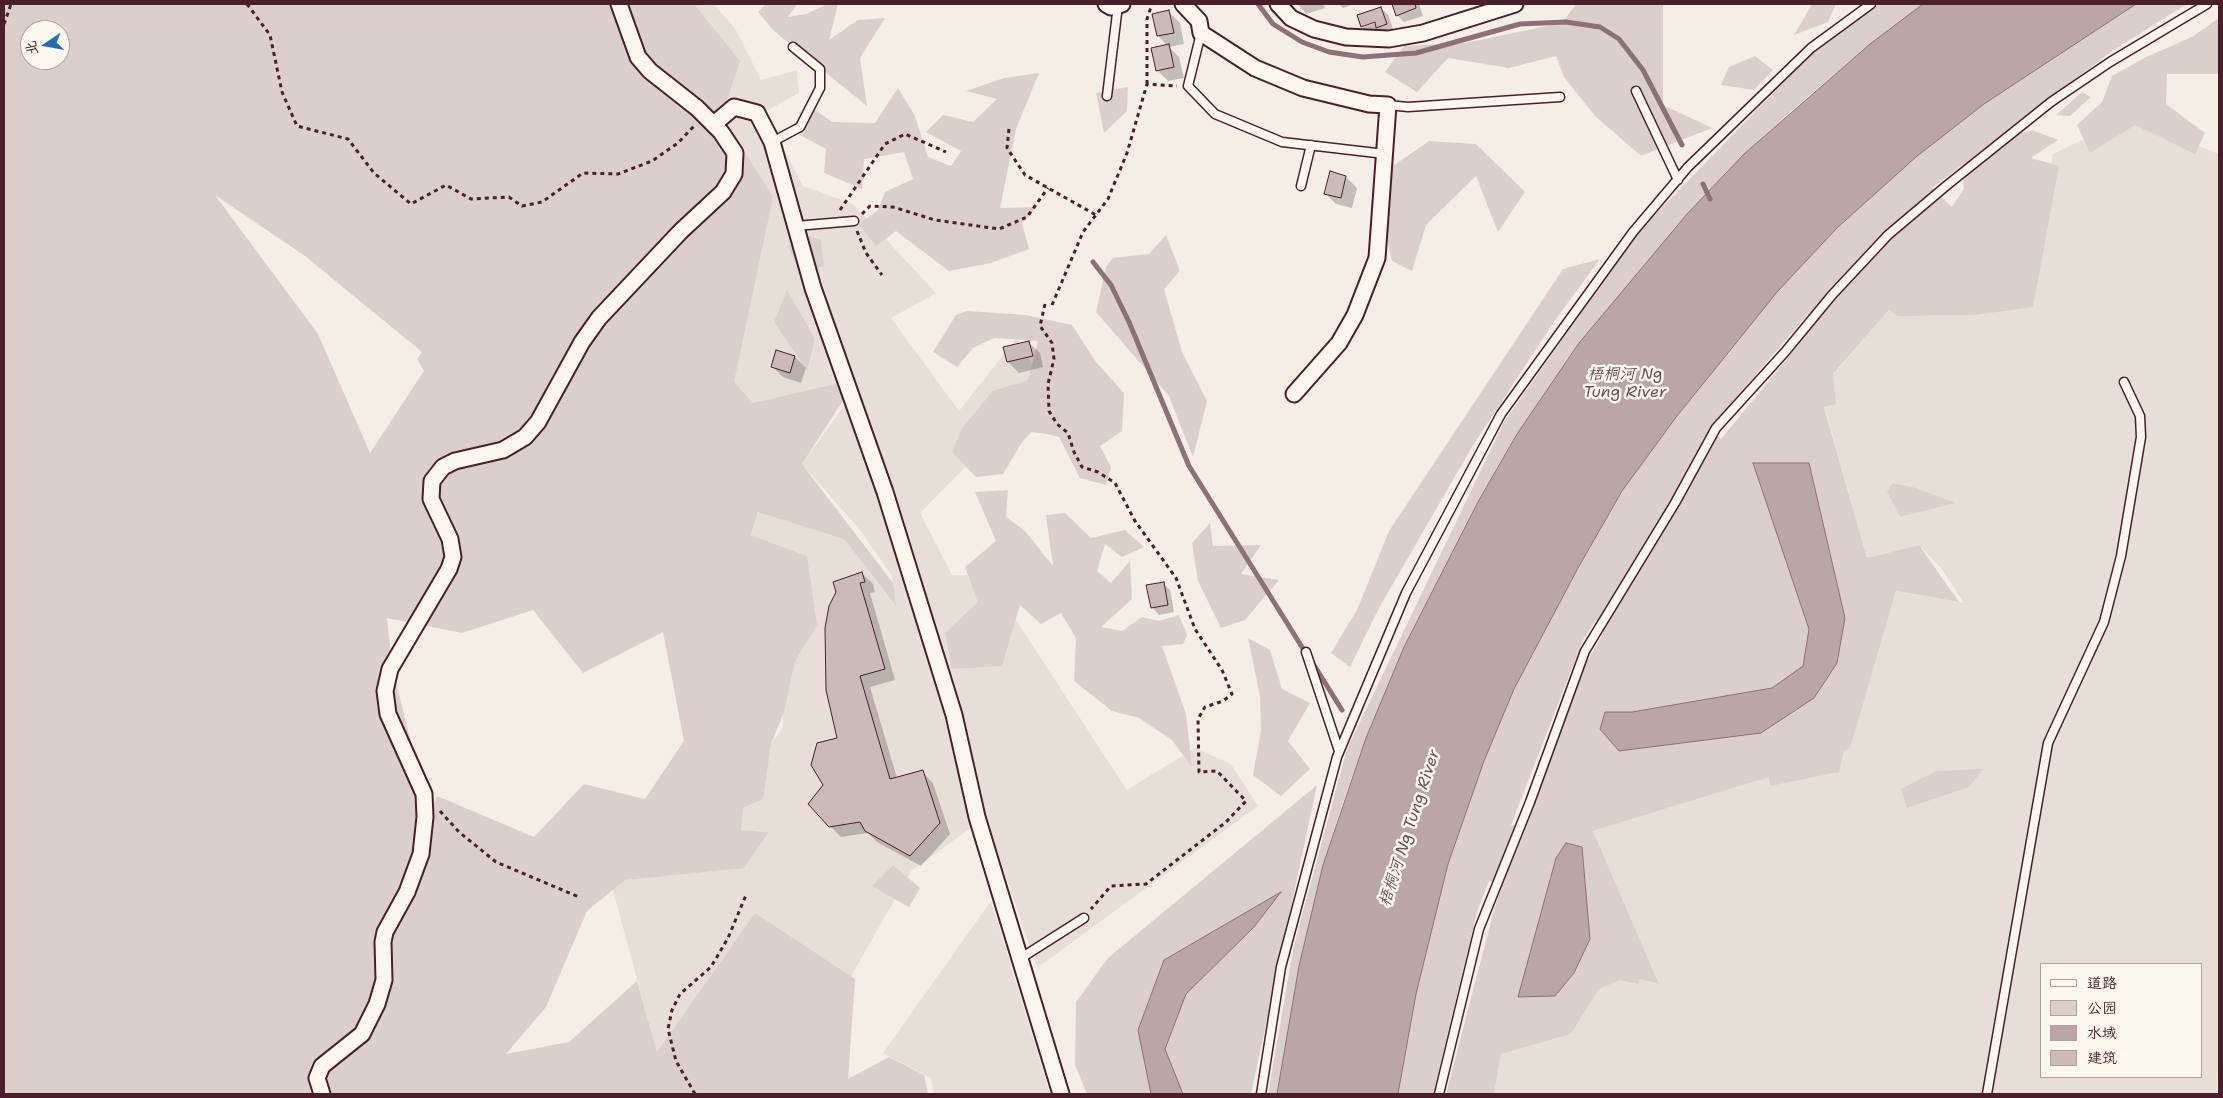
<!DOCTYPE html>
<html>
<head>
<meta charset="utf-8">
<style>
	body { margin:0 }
	#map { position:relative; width:2223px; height:1098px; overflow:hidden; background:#f4eee4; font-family:"Shantell Sans","LXGW WenKai TC",sans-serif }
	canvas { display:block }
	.frame { position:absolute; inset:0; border:5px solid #4a1f2b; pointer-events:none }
	.legend { position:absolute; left:2040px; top:963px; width:162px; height:115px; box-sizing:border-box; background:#fbf7ec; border:1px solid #b4a19f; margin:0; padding:6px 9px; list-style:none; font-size:15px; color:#4a1f2b }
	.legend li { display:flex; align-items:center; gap:10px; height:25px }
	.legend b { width:25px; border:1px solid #b4a19f }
	.north { position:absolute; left:20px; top:20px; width:50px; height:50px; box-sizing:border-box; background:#fbf7ec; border:1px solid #b4a19f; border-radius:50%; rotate:258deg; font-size:14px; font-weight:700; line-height:20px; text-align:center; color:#4a1f2b }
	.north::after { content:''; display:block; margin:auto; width:18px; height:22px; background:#1f6fb2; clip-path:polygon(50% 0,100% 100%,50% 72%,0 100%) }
</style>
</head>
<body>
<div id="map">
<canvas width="2223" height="1098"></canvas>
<div class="frame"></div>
<ul class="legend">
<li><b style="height:6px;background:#fbf7ec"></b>道路</li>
<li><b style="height:14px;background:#dbd0c9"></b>公园</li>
<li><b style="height:14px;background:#baa7a5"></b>水域</li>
<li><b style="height:14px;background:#cabbb6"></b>建筑</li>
</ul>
<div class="north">北</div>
</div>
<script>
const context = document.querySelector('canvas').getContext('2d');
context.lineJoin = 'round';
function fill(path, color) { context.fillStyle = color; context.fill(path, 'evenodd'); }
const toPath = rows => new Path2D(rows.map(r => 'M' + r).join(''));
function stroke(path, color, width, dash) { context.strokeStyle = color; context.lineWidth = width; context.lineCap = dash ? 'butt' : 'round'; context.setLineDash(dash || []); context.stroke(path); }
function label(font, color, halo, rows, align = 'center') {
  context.font = font + ' "Shantell Sans","LXGW WenKai TC",sans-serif'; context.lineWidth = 5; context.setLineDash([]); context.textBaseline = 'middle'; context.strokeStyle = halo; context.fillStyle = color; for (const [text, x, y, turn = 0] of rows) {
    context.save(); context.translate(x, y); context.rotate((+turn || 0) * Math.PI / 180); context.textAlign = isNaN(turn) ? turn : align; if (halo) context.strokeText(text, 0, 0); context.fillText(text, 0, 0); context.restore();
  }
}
fill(toPath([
	[685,4,714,4,736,30,761,80,797,70,799,93,764,112,803,186,853,204,936,293,891,318,959,411,1017,338,1045,386,920,513,952,575,987,576,1127,790,1195,748,1231,764,1258,806,1037,968,986,817,911,871,850,978,755,913,657,1053,611,883,736,859,768,832,741,830,736,811,763,799,765,752,783,727,784,661,807,556,751,535,761,505,844,539,895,605,892,576,860,530,802,464,857,388,753,403,726,374,773,197,722,115],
	[2155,105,2161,131,2219,154,2219,1033,2217,1094,1494,1094,1501,1054,1571,1034,1610,971,1659,984,1593,831,1759,780,1883,634,1896,591,1964,603,1941,568,1919,545,1867,558,1820,390,1890,309,2030,302,2053,154],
	[2042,964,2202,964,2202,1077,2042,1077],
	[991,901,1050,1094,934,1094,931,1078,883,1053]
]), '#e7dfd6');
fill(toPath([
	[4,4,694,4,740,61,722,115,773,197,734,382,753,403,857,379,802,464,893,583,896,606,844,539,758,512,751,535,807,556,817,625,795,661,784,712,771,744,763,799,743,808,741,830,769,832,744,868,625,880,587,911,546,1007,506,1054,569,1042,637,981,657,1052,755,913,855,979,848,1079,889,1057,924,1075,928,1094,4,1094],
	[30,30,60,30,60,60,30,60],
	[215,195,305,256,422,352,417,359,424,371,370,453,318,334],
	[533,610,583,673,663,632,684,741,645,799,584,784,534,837,437,796,419,843,424,794,392,666,387,618,462,633],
	[344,1049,320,1088,322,1066],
	[766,4,797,4,788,17,806,14,827,4,838,4,829,40,858,20,885,18,860,58,867,106,774,31,758,12],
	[1576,4,1663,4,1663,105,1712,128,1641,156,1595,116,1564,77,1556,56,1509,68,1448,58,1417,92,1385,72,1404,46,1465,43,1562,23],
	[1812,4,1836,4,1828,22,1794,35],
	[1880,4,1923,4,1870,44,1805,99,1744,154,1687,214,1579,343,1517,434,1478,502,1404,647,1366,738,1343,802,1323,865,1299,966,1277,1094,1268,1094,1294,945,1347,749,1504,422,1641,229,1815,50],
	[2136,4,2187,4,2112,51,1996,140,2032,130,2058,140,2031,158,2059,166,2033,307,1975,315,1898,316,1889,310,1833,374,1836,404,1824,407,1867,558,1919,545,1959,602,1896,591,1850,748,1844,751,1839,772,1770,786,1769,777,1593,831,1659,984,1640,979,1638,984,1620,980,1599,989,1571,1034,1501,1054,1494,1094,1446,1094,1494,910,1503,884,1489,881,1477,912,1433,1094,1398,1094,1416,994,1448,864,1484,761,1514,689,1578,568,1622,491,1677,416,1778,291,1837,228,1916,157,1984,104],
	[1962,165,1964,189,1952,207,1932,188],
	[1808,314,1806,336,1721,439,1710,429,1711,427],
	[1596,620,1603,634,1584,667,1524,828,1511,825,1583,640],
	[2219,18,2219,74,2167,74,2166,104,2205,133,2195,154,2135,125,2090,153,2077,125,2102,102,2112,76,2146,57,2192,37],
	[1755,56,1773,70,1754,90,1721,85,1729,67],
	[1039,73,1016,129,1000,208,1037,207,1022,223,1029,249,991,263,949,271,896,231,876,246,859,224,878,210,885,192,913,179,904,152,864,159,862,189,824,173,826,149,791,130,810,106,832,122,875,123,898,88,915,116,928,157,951,166,961,151,926,132,943,115,973,122,997,99,966,91,1004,78],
	[1128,87,1127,111,1104,133,1096,93],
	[2082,92,2091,97,2070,116,2056,115],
	[1429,141,1476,144,1525,192,1498,232,1476,176,1426,225,1412,271,1392,261,1374,179],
	[1166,235,1180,271,1164,289,1182,352,1207,401,1193,457,1169,396,1096,312,1106,267,1113,258,1149,254],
	[809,236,821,240,824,266,800,273,788,246],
	[1600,259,1553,323,1472,447,1379,608,1350,667,1331,653,1357,610,1389,531,1563,269],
	[787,290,815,339,807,371,774,322],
	[967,311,1026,315,1072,325,1096,362,1124,393,1122,431,1100,446,1111,467,1106,485,1080,478,1059,437,1047,434,1031,432,1021,444,1003,474,976,477,952,452,962,428,993,391,1028,380,1038,341,994,338,973,348,957,367,933,352,956,315],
	[1893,483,1916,488,1955,503,1900,517,1887,491],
	[1008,490,1006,517,1025,531,1053,566,1046,515,1065,513,1091,538,1125,530,1144,547,1122,557,1105,544,1097,571,1111,583,1130,561,1132,599,1101,627,1122,631,1142,617,1159,621,1179,615,1187,635,1183,644,1162,646,1186,714,1192,767,1172,740,1139,718,1112,711,1074,681,1076,638,1061,613,1041,624,1020,605,1002,666,952,669,945,633,978,602,965,567,996,541,975,492],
	[1210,523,1213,546,1261,545,1241,574,1279,580,1245,620,1221,628,1198,581,1192,543],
	[1248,638,1270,650,1282,689,1310,703,1288,741,1310,769,1281,796,1253,775,1261,731,1260,696],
	[1983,769,1969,787,1907,808,1901,789,1936,771],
	[1317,785,1251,1094,1087,1094,1075,1065,1076,1002,1108,958],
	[893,865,920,888,909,907,872,886]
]), '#dbd0c9');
const water = toPath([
	[1923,4,2136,4,1984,104,1916,157,1837,228,1778,291,1677,416,1622,491,1578,568,1514,689,1484,761,1448,864,1416,994,1398,1094,1277,1094,1299,966,1323,865,1366,738,1404,647,1478,502,1517,434,1579,343,1687,214,1744,154,1870,44,1923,4],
	[1753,463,1809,463,1845,618,1837,663,1814,698,1761,733,1619,751,1600,729,1605,712,1632,712,1772,688,1803,666,1809,629,1753,463],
	[1566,843,1582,847,1590,939,1574,973,1555,996,1518,997,1556,858,1566,843],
	[1281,892,1254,927,1186,994,1165,1049,1183,1094,1151,1094,1138,1030,1164,960,1281,892]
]);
fill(water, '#baa7a5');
stroke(water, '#8d7174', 1);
fill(toPath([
	[1298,4,1323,4,1325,8,1306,14],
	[1339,4,1354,4,1343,8],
	[1393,4,1419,4,1423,16,1404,22,1397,15],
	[1381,8,1388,15,1394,31,1385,34,1380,29,1369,33,1362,26],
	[1380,19,1381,21,1364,27,1364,24],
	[1169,12,1180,23,1184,44,1169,47,1179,57,1184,78,1168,81,1157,70,1168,46,1158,36,1154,15],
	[1330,173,1346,177,1357,188,1352,208,1336,204,1325,193],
	[1029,343,1040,353,1043,367,1019,373,1008,362,1005,348],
	[777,352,795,357,806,368,801,383,783,377,772,366],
	[862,573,873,584,875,592,870,593,895,680,870,687,897,778,922,772,933,783,950,834,921,866,877,842,868,833,841,837,830,826,825,786,839,739,827,690],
	[1163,583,1170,590,1174,612,1159,615,1152,607]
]), '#0003');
stroke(toPath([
	[1258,4,1273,24,1302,42,1329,52,1363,57,1416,53,1520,24,1566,22,1600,27,1619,39,1643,70,1682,145],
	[1703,184,1710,199],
	[1093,262,1111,285,1129,322,1189,466,1307,655],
	[1312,662,1342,710]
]), '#8d7174', 5);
const building = toPath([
	[1392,4,1415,4,1416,8,1396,16,1392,4],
	[1381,7,1387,24,1376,28,1375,22,1361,27,1357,15,1381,7],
	[1169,10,1174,33,1157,36,1152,14,1169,10],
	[1169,44,1174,67,1156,71,1151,48,1169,44],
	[1330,171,1346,176,1341,198,1324,194,1330,171],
	[1029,341,1033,356,1007,362,1003,347,1029,341],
	[776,350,795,356,790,373,771,367,776,350],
	[862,572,865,582,860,583,885,669,860,676,890,779,923,770,940,823,910,856,865,831,860,822,829,827,808,804,823,785,811,765,817,743,837,738,826,690,825,628,829,606,836,592,833,582,862,572],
	[1164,582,1168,605,1151,608,1146,585,1164,582]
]);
fill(building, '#cabbb6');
stroke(building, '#4a1f2b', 1);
const lane = toPath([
	[1201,33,1188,86,1215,114,1282,142,1385,154],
	[1636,91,1678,180],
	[1107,96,1118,5],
	[1388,105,1408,107,1560,97],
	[772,142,800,127,820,88,820,69,793,47],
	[1301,186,1311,145],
	[796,226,854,221],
	[1306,652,1339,751],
	[1021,958,1084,918],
	[1261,1094,1281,967,1337,757,1406,593,1501,414,1633,232,1688,167,1811,48,1871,4],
	[1439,1094,1479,929,1530,802,1585,651,1675,503,1716,428,1785,352,1832,295,1888,235,1946,186,2051,102,2110,62,2207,4],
	[1987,1094,2048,743,2104,622,2121,556,2141,437,2140,416,2124,382]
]);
const street = toPath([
	[1106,4,1111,7,1122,4],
	[1183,4,1199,21,1201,33,1255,68,1303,88,1369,104,1388,105,1377,258,1355,315,1339,343,1294,394],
	[1278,4,1291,18,1314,29,1346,37,1389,39,1423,33,1515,4],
	[714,124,734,107,757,113,772,142,813,288,885,492,954,715,977,817,1061,1094],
	[322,1094,317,1078,322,1066,362,1034,377,1004,384,980,383,942,385,932,407,892,421,854,425,817,424,794,388,714,385,691,390,669,449,569,453,557,450,539,431,499,432,481,443,467,455,461,503,450,525,437,538,422,582,342,599,318,681,231,723,192,734,174,735,153,721,132,697,108,650,71,638,57,619,4]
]);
stroke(lane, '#4a1f2b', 11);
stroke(street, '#4a1f2b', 19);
stroke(toPath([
	[247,4,270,35,282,92,297,126,348,139,374,173,411,204,446,185,471,199,509,197,522,206,542,202,583,173,618,174,652,161,678,143,694,126],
	[4,24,11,4],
	[1147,84,1147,19,1152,4],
	[1009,129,1007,148,1025,175,1096,215],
	[840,210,885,144,905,134,946,152],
	[862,214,870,206,893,207,935,220,999,229,1027,217,1048,188],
	[857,231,866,253,882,275],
	[1045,304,1040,326,1052,343,1054,359,1048,384,1049,411,1057,424,1068,433,1074,452,1082,467,1098,472,1115,483,1135,521,1176,578,1195,629,1222,670,1232,694,1223,701,1205,707,1198,719,1199,772,1217,771,1246,801,1226,822,1146,884,1111,886,1091,909],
	[1052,305,1083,232,1108,199,1127,153,1147,84,1177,86],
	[440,811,459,832,496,862,579,897],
	[695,1094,676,1061,668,1029,672,1010,680,994,711,967,728,938,746,895]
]), '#4a1f2b', 3, [4, 4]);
stroke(lane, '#fbf7ec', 8);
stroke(street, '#fbf7ec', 15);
label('italic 16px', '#714f56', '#fbf7ec', [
	["梧桐河 Ng",1625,375],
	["Tung River",1625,393],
	["梧桐河 Ng Tung River",1410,828,-72]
]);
</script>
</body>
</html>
